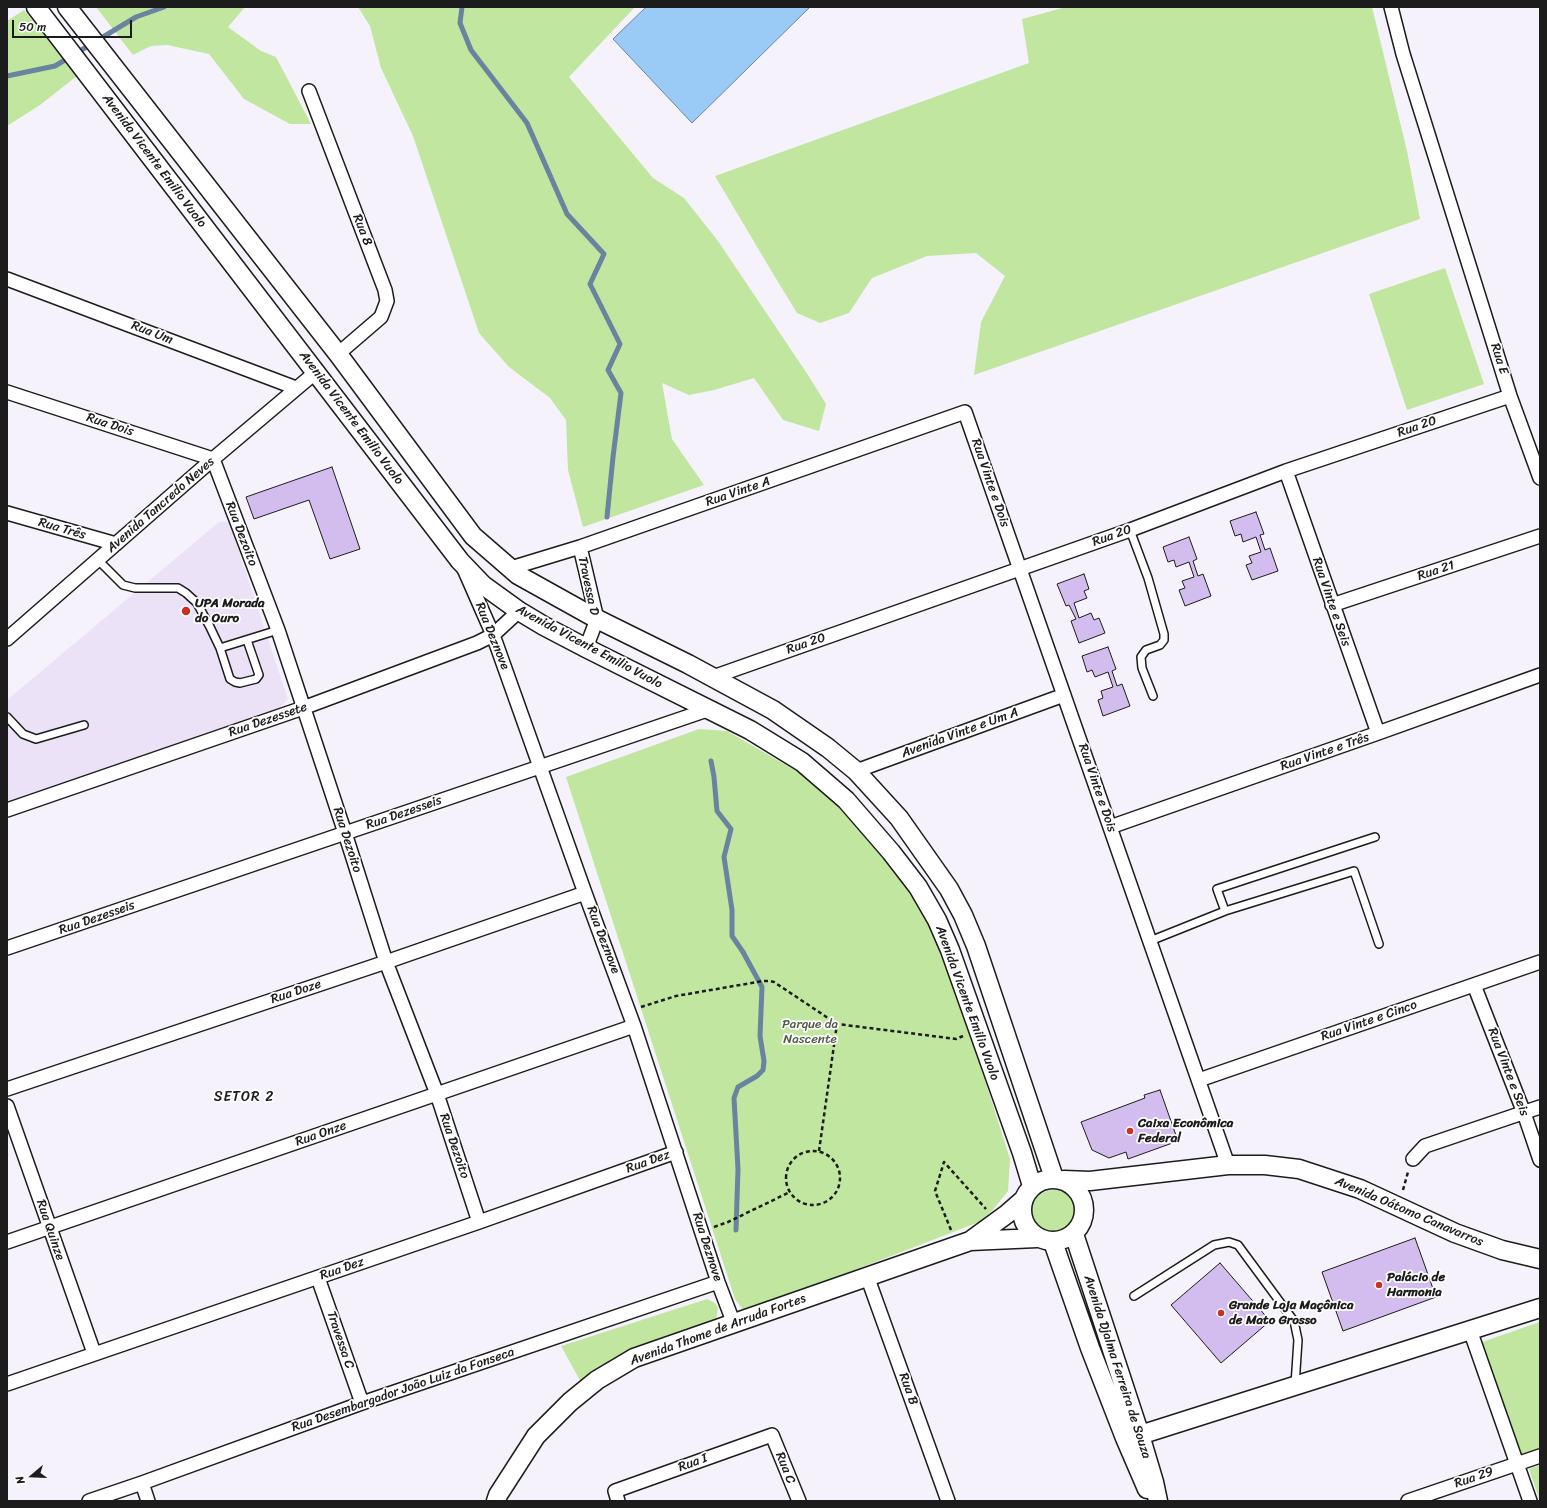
<!DOCTYPE html>
<html>
<head>
<meta charset="utf-8">
<style>
	body { margin:0 }
	#map { position:relative; width:1547px; height:1508px; overflow:hidden; background:#f6f2fc; font-family:Sriracha,sans-serif }
	canvas { display:block }
	.frame { position:absolute; inset:0; border:8px solid #1c1c1c; pointer-events:none }
	.north { position:absolute; left:12px; top:1456px; width:40px; height:40px; -webkit-text-stroke:3px #fff; paint-order:stroke; rotate:251deg; font-size:11px; font-weight:700; line-height:16px; text-align:center; color:#1c1c1c }
	.north::after { content:''; display:block; margin:auto; width:14px; height:18px; background:#1c1c1c; clip-path:polygon(50% 0,100% 100%,50% 72%,0 100%) }
	.scale { position:absolute; left:12px; top:20px; width:120px; height:18px; box-sizing:border-box; border:2px solid #1c1c1c; border-top:0; padding-left:5px; font-size:12px; line-height:14px; white-space:nowrap; color:#1c1c1c; -webkit-text-stroke:3px #fff; paint-order:stroke }
</style>
</head>
<body>
<div id="map">
<canvas width="1547" height="1508"></canvas>
<div class="frame"></div>
<div class="north">N</div>
<div class="scale">50 m</div>
</div>
<script>
const context = document.querySelector('canvas').getContext('2d');
context.lineJoin = 'round';
function fill(path, color) { context.fillStyle = color; context.fill(path, 'evenodd'); }
const toPath = rows => new Path2D(rows.map(r => 'M' + r).join(''));
function stroke(path, color, width, dash) { context.strokeStyle = color; context.lineWidth = width; context.lineCap = dash ? 'butt' : 'round'; context.setLineDash(dash || []); context.stroke(path); }
function label(font, color, halo, rows, align = 'center') {
  context.font = font + ' Sriracha,sans-serif'; context.lineWidth = 3.5; context.setLineDash([]); context.textBaseline = 'middle'; context.strokeStyle = halo; context.fillStyle = color; for (const [text, x, y, turn = 0] of rows) {
    context.save(); context.translate(x, y); context.rotate((+turn || 0) * Math.PI / 180); context.textAlign = isNaN(turn) ? turn : align; if (halo) context.strokeText(text, 0, 0); context.fillText(text, 0, 0); context.restore();
  }
}
fill(toPath([
	[219,522,229,522,288,699,279,709,7,804,7,700]
]), '#ebe2f8');
fill(toPath([
	[96,7,245,7,228,27,261,51,276,57,311,124,290,124,244,99,209,54,167,45,151,46,133,55],
	[358,7,635,7,569,77,653,178,684,198,718,241,808,375,826,404,819,431,783,420,754,378,714,390,689,395,662,383,672,439,704,485,583,527,568,470,566,420,550,398,509,367,479,333,413,136,381,68,370,26],
	[1066,7,1372,7,1407,151,1420,219,974,375,981,322,1005,276,976,253,927,256,872,278,849,313,820,323,797,313,772,272,715,176,1029,63,1022,19],
	[24,10,77,76,40,105,7,126,7,21],
	[1445,268,1484,384,1407,410,1369,294],
	[699,729,727,731,812,780,864,828,913,892,948,964,1010,1159,1008,1191,992,1211,979,1222,754,1309,744,1311,735,1299,566,777],
	'1029 1215a25 25 0 1 1 50 0a25 25 0 1 1-50 0Z',
	[707,1299,715,1303,718,1308,716,1321,582,1384,561,1346],
	[1540,1322,1540,1449,1521,1455,1482,1342],
	[1540,1465,1540,1501,1529,1469]
]), '#c1e6a0');
const water = toPath([
	[646,7,810,7,692,123,613,39,646,7]
]);
fill(water, '#9acaf6');
stroke(water, '#68849f', 1);
stroke(toPath([
	[462,7,460,23,471,50,527,123,567,214,604,254,590,284,620,344,608,370,621,393,613,457,607,517],
	[7,76,55,66,136,17,164,7],
	[711,761,714,777,717,811,731,829,724,857,732,910,732,936,743,952,762,987,760,1036,764,1061,763,1070,757,1076,738,1087,734,1098,738,1169,736,1230]
]), '#68849f', 5);
const building = toPath([
	[332,467,360,549,330,559,309,500,254,519,246,497,332,467],
	[1256,512,1264,534,1260,535,1265,550,1270,548,1278,571,1252,580,1246,565,1252,563,1249,556,1261,552,1256,537,1243,542,1241,534,1235,536,1230,521,1256,512],
	[1189,537,1197,559,1193,561,1198,576,1203,574,1211,596,1185,606,1179,590,1185,588,1182,581,1194,577,1189,562,1176,567,1174,560,1168,562,1163,547,1189,537],
	[1084,574,1089,589,1084,591,1087,598,1074,603,1079,618,1091,613,1094,620,1099,618,1105,633,1079,643,1071,621,1076,619,1069,605,1066,606,1057,584,1084,574],
	[1108,647,1116,669,1112,671,1117,686,1122,684,1130,706,1103,716,1098,700,1103,698,1101,691,1113,687,1108,672,1095,677,1092,670,1087,672,1082,656,1108,647],
	[1160,1090,1178,1141,1128,1159,1126,1152,1109,1158,1092,1150,1081,1122,1145,1098,1144,1095,1160,1090],
	[1415,1238,1436,1297,1343,1331,1322,1272,1415,1238],
	[1220,1263,1270,1321,1221,1363,1171,1305,1220,1263]
]);
fill(building, '#d2bdee');
stroke(building, '#1c1c1c', 1);
const lane = toPath([
	[1130,530,1148,578,1164,634,1164,640,1160,645,1146,650,1141,657,1142,668,1153,696],
	[98,560,123,585,135,588,178,588,186,593,197,603,210,627,220,648,230,679,235,682,240,683,256,679,259,675,247,640],
	[220,648,278,630],
	[7,717,23,734,36,739,84,725],
	[1225,911,1354,871,1379,944],
	[1150,941,1225,911,1217,889,1375,837],
	[1134,1296,1214,1245,1229,1242,1238,1245,1294,1321,1298,1340,1295,1385]
]);
const street = toPath([
	[1391,7,1403,54,1510,396,1540,478],
	[309,91,385,290,387,301,381,317,338,354],
	[7,279,296,388],
	[7,392,213,459,278,630,345,833,386,962,437,1094,479,1222],
	[1286,471,1378,733],
	[7,513,116,544],
	[580,547,597,619,586,648],
	[511,568,580,547,965,412,1228,1165],
	[464,569,493,635,585,893,634,1026,718,1282,734,1324],
	[1332,605,1540,536],
	[7,639,213,459,316,372],
	[713,677,1130,530,1286,471,1510,396],
	[856,771,1064,695],
	[7,810,303,708,477,643,493,635,519,611],
	[1110,827,1378,733,1540,675],
	[7,948,710,709],
	[1474,985,1524,1113,1540,1160],
	[1199,1080,1540,962],
	[7,1089,386,962,585,893],
	[7,1106,94,1353],
	[1413,1159,1425,1146,1540,1107],
	[7,1242,634,1026],
	[867,1276,948,1501],
	[318,1278,362,1403],
	[1470,1330,1530,1501],
	[7,1384,479,1222,676,1152],
	[142,1483,148,1501],
	[89,1501,142,1483,362,1403,718,1282],
	[618,1501,615,1491,772,1435,799,1501],
	[1408,1501,1540,1456]
]);
const secondary = toPath([
	[36,7,460,561,483,585,519,611,544,626,586,648,750,730,802,762,846,800,891,852,918,887,937,920,950,950,1022,1153,1032,1186],
	[67,7,338,354,473,536,518,575,597,619,688,664,773,710,828,748,856,771,899,818,949,889,963,915,976,946,1054,1178],
	'1022 1210a31 31 0 1 1 62 0a31 31 0 1 1-62 0Z',
	[1064,1180,1090,1181,1228,1165,1265,1165,1299,1169,1360,1189,1455,1233,1502,1250,1540,1259],
	[1074,1234,1140,1435,1154,1482,1158,1501],
	[970,1241,1007,1214,1023,1200],
	[1053,1242,1090,1348,1125,1438,1147,1489],
	[1125,1438,1140,1435,1540,1308],
	[496,1501,498,1495,536,1436,570,1402,597,1380,634,1358,970,1241,1037,1238]
]);
stroke(lane, '#1c1c1c', 10);
stroke(street, '#1c1c1c', 16);
stroke(secondary, '#1c1c1c', 21);
stroke(toPath([
	[641,1007,676,996,763,981,770,981,774,982,837,1024],
	'786 1178a27 27 0 1 1 54 0a27 27 0 1 1-54 0Z',
	[819,1151,837,1024,956,1039,963,1036],
	[1403,1190,1408,1172],
	[714,1227,728,1222,790,1192],
	[951,1230,935,1191,944,1162,986,1209]
]), '#1c1c1c', 2.5, [4, 3]);
stroke(lane, '#fff', 7);
stroke(street, '#fff', 13);
stroke(secondary, '#fff', 18);
for (const [x, y, r, color] of [
	[186,611,5,"#c8321e"],
	[1130,1131,4,"#c8321e"],
	[1379,1285,4,"#c8321e"],
	[1221,1313,4,"#c8321e"]
]) { const dot = new Path2D(); dot.arc(x, y, r, 0, 2 * Math.PI); context.fillStyle = color; context.fill(dot); stroke(dot, '#fff', 1.5); }
label('13px', '#1c1c1c', '#fff', [
	["Avenida Vicente Emilio Vuolo",154,161,53],
	["Rua 8",362,230,69],
	["Rua Um",152,333,21],
	["Rua E",1499,359,72],
	["Avenida Vicente Emilio Vuolo",351,418,53],
	["Rua Dois",110,425,18],
	["Rua 20",1417,427,-19],
	["Rua Vinte e Dois",990,483,71],
	["Rua Vinte A",738,492,-19],
	["Avenida Tancredo Neves",161,505,-41],
	["Rua Três",62,529,16],
	["Rua Dezoito",241,534,69],
	["Rua 20",1112,536,-20],
	["Rua 21",1436,571,-18],
	["Travessa D",588,586,78],
	["Rua Vinte e Seis",1331,602,71],
	["Rua Deznove",492,636,68],
	["Rua 20",806,644,-19],
	["Avenida Vicente Emilio Vuolo",589,647,28],
	["Rua Dezessete",268,720,-19],
	["Avenida Vinte e Um A",960,733,-20],
	["Rua Vinte e Três",1325,752,-19],
	["Rua Vinte e Dois",1097,788,71],
	["Rua Dezesseis",404,813,-19],
	["Rua Dezoito",347,840,72],
	["Rua Dezesseis",97,918,-19],
	["Rua Deznove",603,940,69],
	["Rua Doze",296,992,-18],
	["Avenida Vicente Emilio Vuolo",967,1003,70],
	["Rua Vinte e Cinco",1369,1021,-19],
	["Rua Vinte e Seis",1508,1072,69],
	["Rua Onze",321,1134,-19],
	["Rua Dezoito",454,1146,71],
	["Rua Dez",648,1162,-20],
	["Avenida Oátomo Canavarros",1409,1212,23],
	["Rua Quinze",50,1230,71],
	["Rua Deznove",707,1247,72],
	["Rua Dez",342,1269,-19],
	["Avenida Thome de Arruda Fortes",718,1330,-20],
	["Travessa C",340,1340,71],
	["Avenida Djalma Ferreira de Souza",1117,1367,72],
	["Rua B",908,1389,70],
	["Rua Desembargador João Luiz da Fonseca",403,1390,-19],
	["Rua I",693,1463,-20],
	["Rua C",785,1468,68],
	["Rua 29",1474,1478,-19]
]);
label('bold 13px', '#1c1c1c', '#fff', [
	["UPA Morada",195,604],
	["do Ouro",195,619],
	["Caixa Econômica",1138,1124],
	["Federal",1138,1139],
	["Palácio de",1387,1278],
	["Harmonia",1387,1293],
	["Grande Loja Maçônica",1229,1306],
	["de Mato Grosso",1229,1321]
], 'left');
label('13px', '#4e5944', '#fff', [
	["Parque da",810,1025],
	["Nascente",810,1040]
]);
context.letterSpacing = '1px';
label('14px', '#1c1c1c', '#fff', [
	["SETOR 2",244,1097]
]);
context.letterSpacing = '0px';
</script>
</body>
</html>
